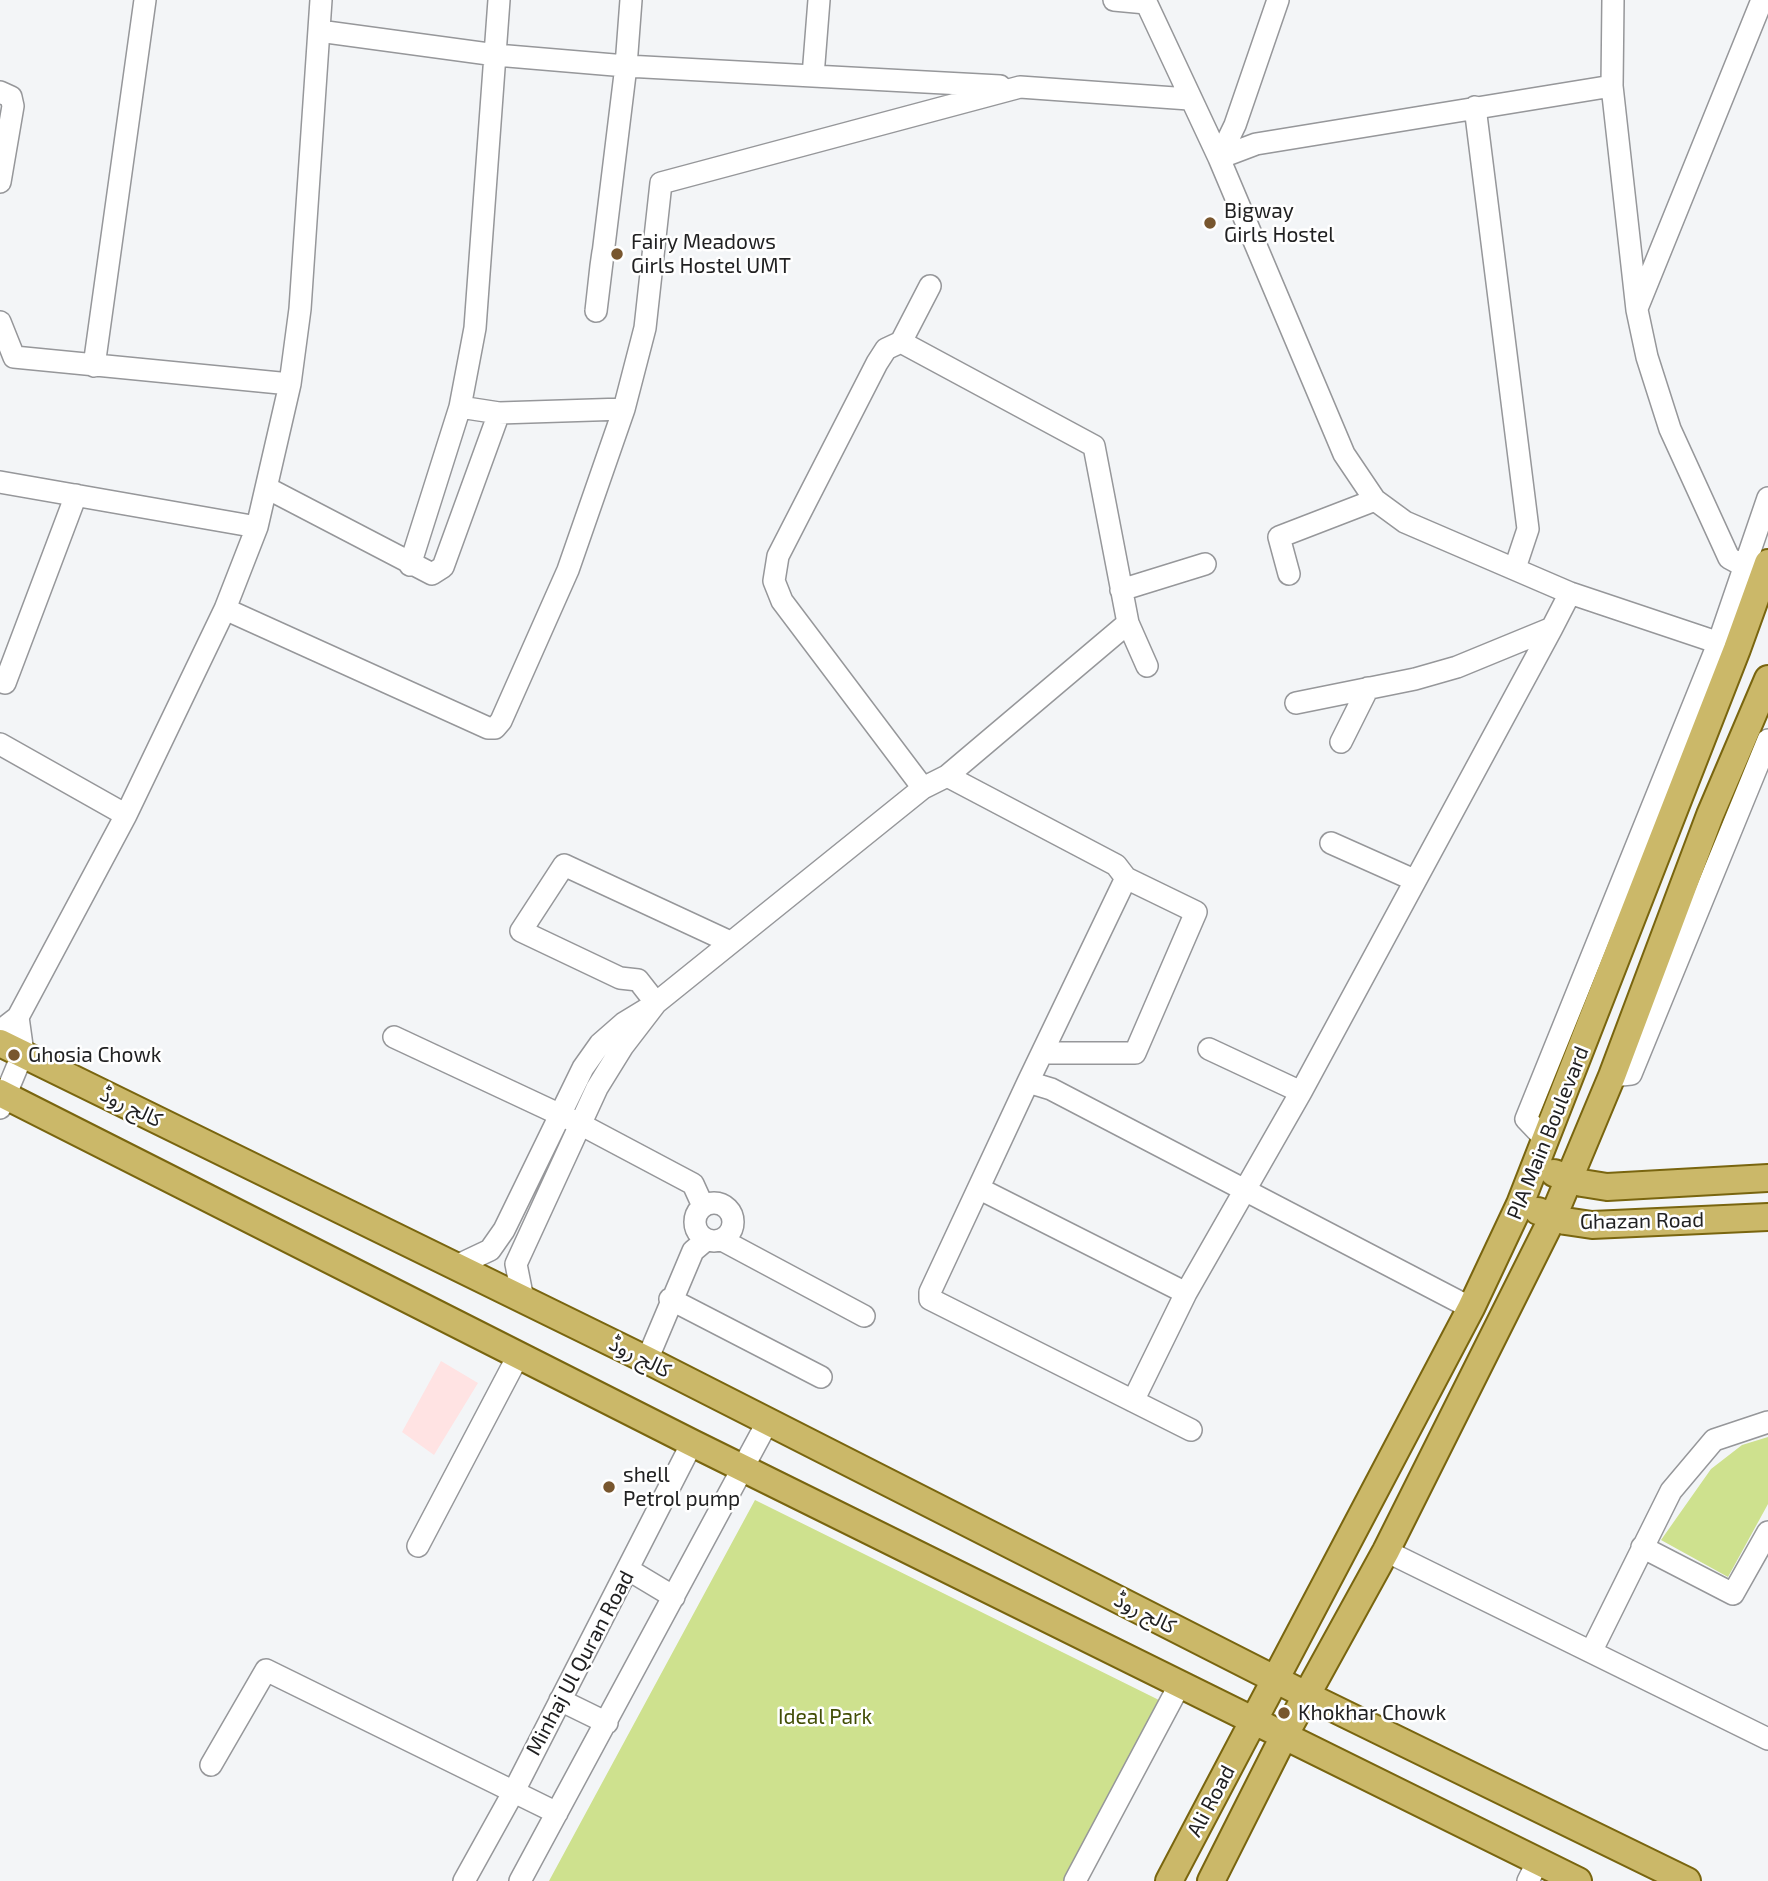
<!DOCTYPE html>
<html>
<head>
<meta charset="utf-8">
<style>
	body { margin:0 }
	canvas { display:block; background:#f3f5f7 }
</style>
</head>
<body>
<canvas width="1768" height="1881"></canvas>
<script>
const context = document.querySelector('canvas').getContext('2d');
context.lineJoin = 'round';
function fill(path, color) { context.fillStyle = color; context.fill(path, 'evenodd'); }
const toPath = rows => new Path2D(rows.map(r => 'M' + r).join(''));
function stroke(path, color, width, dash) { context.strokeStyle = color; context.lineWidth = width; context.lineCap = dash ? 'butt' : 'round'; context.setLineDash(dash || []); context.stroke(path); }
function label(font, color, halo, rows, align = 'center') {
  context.font = font + ' "Exo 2","Noto Sans Arabic",sans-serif'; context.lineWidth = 5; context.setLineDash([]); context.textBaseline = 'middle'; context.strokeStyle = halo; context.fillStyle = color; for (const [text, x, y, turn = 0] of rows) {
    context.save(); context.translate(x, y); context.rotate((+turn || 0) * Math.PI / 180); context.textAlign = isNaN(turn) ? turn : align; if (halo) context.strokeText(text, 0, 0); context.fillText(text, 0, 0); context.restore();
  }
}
fill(toPath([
	[441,1361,478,1383,434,1455,402,1432]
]), '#ffe3e3');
fill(toPath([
	[1768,1437,1768,1504,1728,1577,1661,1540,1711,1469,1742,1445],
	[755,1500,1165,1703,1064,1881,549,1881]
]), '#cee18e');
const minor = toPath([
	[1114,0,1146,3],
	[1145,0,1219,158,1344,454,1375,500,1405,522,1570,593,1737,649],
	[1613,0,1612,86,1637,310,1647,357,1670,429,1729,558,1755,572],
	[319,31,496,55,626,66,1000,86],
	[813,76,819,0],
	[0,92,11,97,13,106,0,182],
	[1475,107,1528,529,1515,568],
	[1219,158,1256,144,1612,86],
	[1219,158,1235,125,1278,0],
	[603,252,601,266,596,311,626,66,631,0],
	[1638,306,1762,0],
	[0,322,14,357,290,384],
	[901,342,1094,446,1128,623],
	[94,366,145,0],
	[460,407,499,413,624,409,645,328,661,183,1020,87,1189,99],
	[0,482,257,527],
	[267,488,432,574,443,567,499,413],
	[410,565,460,407,475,328,499,0],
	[1289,574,1279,537,1375,500],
	[1121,590,1205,564],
	[225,609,488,728,495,728,501,721,568,570,624,409],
	[5,683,76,495],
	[1296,703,1415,679,1457,667,1552,628,1570,593],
	[1341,742,1368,688],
	[0,744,126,815],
	[947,776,1116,865,1126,878,1196,912,1135,1053,1042,1053],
	[923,788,782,601,774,581,778,556,877,363,886,349,901,342,930,286],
	[1331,843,1414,880],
	[1126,878,1028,1082,930,1292,930,1299,1191,1430],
	[656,1003,638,980,620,978,521,931,564,865,730,942],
	[0,1031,18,1017,126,815,225,609,257,527,290,384,300,309,321,0],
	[394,1037,580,1124,693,1184,703,1206],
	[1209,1049,1301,1092],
	[1612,1076,1631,1074,1768,740],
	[1028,1082,1051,1089,1471,1308],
	[0,1108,23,1053,18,1017],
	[1547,1141,1526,1119,1718,644,1768,498],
	[980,1189,1186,1293],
	'695 1222a19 19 0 1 1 38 0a19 19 0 1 1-38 0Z',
	[722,1240,864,1316],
	[454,1267,490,1250,504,1230,583,1068,600,1044,624,1023,647,1009],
	[523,1299,516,1264,597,1088,623,1046,656,1003,923,788,947,776,1128,623,1147,666],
	[670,1299,821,1377],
	[647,1360,693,1251,706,1240],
	[1133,1401,1186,1293,1301,1092,1552,628],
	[418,1546,518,1356],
	[1642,1547,1733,1594,1768,1532],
	[1386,1551,1768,1739],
	[629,1570,674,1597],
	[1592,1650,1671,1491,1714,1440,1768,1422],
	[560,1700,607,1723],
	[211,1765,266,1670,557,1813],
	[464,1881,514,1791,692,1443],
	[520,1881,767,1423],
	[1075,1881,1180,1684],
	[1528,1881,1538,1861]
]);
const major = toPath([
	[0,1043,647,1360,1306,1695,1687,1881],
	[0,1093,692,1443,1578,1881],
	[1554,1173,1582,1183,1607,1187,1768,1178],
	[1538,1211,1565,1221,1592,1225,1768,1217],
	[1169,1881,1471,1308,1520,1204,1737,649,1768,563],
	[1211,1881,1284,1736,1386,1551,1553,1217,1612,1076,1710,815,1768,679]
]);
stroke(minor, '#96979a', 24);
stroke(major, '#79650f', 30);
stroke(minor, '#fff', 21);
stroke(major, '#cbb869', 26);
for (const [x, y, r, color] of [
	[1210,223,7,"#78562e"],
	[617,254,7,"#78562e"],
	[14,1055,7,"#78562e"],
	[609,1487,7,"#78562e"],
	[1284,1713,7,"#78562e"]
]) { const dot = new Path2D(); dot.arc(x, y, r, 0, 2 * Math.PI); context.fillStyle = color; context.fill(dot); stroke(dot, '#fff', 2.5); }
label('21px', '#212122', '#fff', [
	["Bigway",1224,211],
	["Girls Hostel",1224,235],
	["Fairy Meadows",631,242],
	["Girls Hostel UMT",631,266],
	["Ghosia Chowk",28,1055],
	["shell",623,1475],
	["Petrol pump",623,1499],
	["Khokhar Chowk",1298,1713]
], 'left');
label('21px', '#212122', '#fff', [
	["کالج روڈ",131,1107,26],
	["PIA Main Boulevard",1548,1133,-68],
	["Ghazan Road",1642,1221,-1],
	["کالج روڈ",640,1357,27],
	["کالج روڈ",1145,1613,27],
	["Minhaj Ul Quran Road",580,1663,-62],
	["Ali Road",1211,1801,-62]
]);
label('21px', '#424e06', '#fff', [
	["Ideal Park",825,1717]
]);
</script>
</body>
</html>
